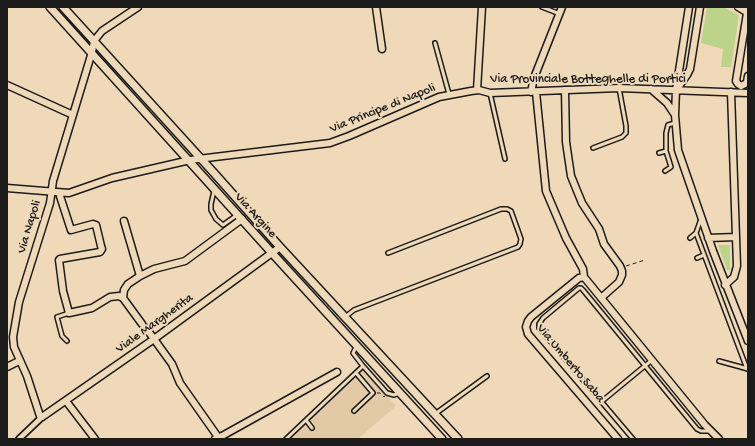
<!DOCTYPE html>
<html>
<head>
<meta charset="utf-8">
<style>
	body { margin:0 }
	#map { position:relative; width:755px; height:446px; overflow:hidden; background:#f0d9b8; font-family:"Gochi Hand",sans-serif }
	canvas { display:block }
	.frame { position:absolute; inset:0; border:8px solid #1c1c1c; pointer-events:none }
</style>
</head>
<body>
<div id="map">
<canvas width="755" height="446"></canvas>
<div class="frame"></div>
</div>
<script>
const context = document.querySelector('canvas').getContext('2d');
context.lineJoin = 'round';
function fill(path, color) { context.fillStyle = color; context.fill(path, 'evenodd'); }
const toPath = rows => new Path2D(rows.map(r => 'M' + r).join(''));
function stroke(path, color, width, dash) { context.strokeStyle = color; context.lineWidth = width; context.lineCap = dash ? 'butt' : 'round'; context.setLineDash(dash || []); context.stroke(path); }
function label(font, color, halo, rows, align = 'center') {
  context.font = font + ' "Gochi Hand",sans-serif'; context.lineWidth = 4; context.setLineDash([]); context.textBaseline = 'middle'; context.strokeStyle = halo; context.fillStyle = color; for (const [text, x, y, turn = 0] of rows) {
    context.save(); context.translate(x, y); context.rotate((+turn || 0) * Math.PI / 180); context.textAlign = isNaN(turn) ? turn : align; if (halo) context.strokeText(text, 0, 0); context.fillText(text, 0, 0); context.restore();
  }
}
fill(toPath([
	[363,370,396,406,358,439,291,439]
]), '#e3caa7');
fill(toPath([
	[707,7,723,7,739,15,731,67,721,67,723,49,701,43],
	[718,245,730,245,730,270,727,270]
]), '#bcd38a');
const service = toPath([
	[542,7,560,14],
	[435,43,449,94],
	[490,93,505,159],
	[593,148,622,137,626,133,626,126,619,88],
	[659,153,666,151],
	[665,171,671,167,666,151,666,133,668,125,675,123],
	[214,191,211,204,211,210,216,219,223,225,237,215],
	[701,219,696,233,747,369],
	[690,238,696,233],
	[697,258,704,255],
	[345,317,354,310,518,247,520,244,521,239,511,211,507,209,501,209,388,253],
	[67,341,62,336,57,317,69,313],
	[356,347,353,353,363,366,387,393,394,395,399,393],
	[719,361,748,369],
	[601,402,652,360],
	[354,411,373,393,356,373],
	[435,414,487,376],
	[306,420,312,428],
	[286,439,363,366],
	[633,439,539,328,539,324,543,318,579,288,581,288,583,290,697,429,701,431,709,431]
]);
const pedestrian = toPath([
	[19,439,42,417]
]);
const minor = toPath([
	[138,7,102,31,94,41,92,52,53,181,50,203,19,302,13,337,14,347,27,376,40,416,42,417,154,339,280,247],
	[376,7,382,49],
	[689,7,676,90,675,115,678,150,713,251,748,341],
	[738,7,748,13],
	[7,85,73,115],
	[741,86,738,84,736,81,748,7],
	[741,86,745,84,747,82,748,76],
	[651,89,667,103,675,115],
	[677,89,687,75,690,69,700,7],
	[477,90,482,7],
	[565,90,566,142,571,176,582,203,599,229,604,244,620,266,622,271,622,275,619,282,601,298],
	[531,92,534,78,562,7],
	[536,92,546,191,566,238,583,269,584,277],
	[7,188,69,193,112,178,190,160,330,143,349,136,439,97,471,91,479,90,490,93,619,88,748,93],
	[59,193,71,230,93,224,96,225,101,246,102,249,100,252,60,259,59,260,63,291,69,313,92,308,110,297,119,296,123,298],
	[124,221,140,276],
	[708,238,736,237],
	[584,277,579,278,531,317,528,321,526,327,528,334,618,439],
	[584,277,705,425,719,439],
	[725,285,734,277,737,266,731,92],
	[142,324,123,298,124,290,128,284,140,276,154,269,185,261,242,219],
	[146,328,172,364,180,383,218,437],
	[7,367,19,361],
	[66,401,95,439],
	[215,439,222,436,337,372]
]);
const tertiary = toPath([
	[50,7,272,253,442,439],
	[63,7,214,173,280,247,458,439]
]);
stroke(service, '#1c1c1c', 6);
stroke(pedestrian, '#1c1c1c', 8);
stroke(minor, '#1c1c1c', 9);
stroke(tertiary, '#1c1c1c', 10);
stroke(toPath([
	[626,266,645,260],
	[377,393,380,393,384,397,385,396]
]), '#1c1c1c', 1, [4, 3]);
stroke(service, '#f0d9b8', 3);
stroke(pedestrian, '#f0d9b8', 4.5);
stroke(minor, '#f0d9b8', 6);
stroke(tertiary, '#f0d9b8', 7);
label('13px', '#1c1c1c', '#f0d9b8', [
	["Via Provinciale Botteghelle di Portici",588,80],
	["Via Principe di Napoli",383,109,-22],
	["Via Argine",255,216,48],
	["Via Napoli",30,227,-73],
	["Viale Margherita",155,324,-36],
	["Via Umberto Saba",570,364,50]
]);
</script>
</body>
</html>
